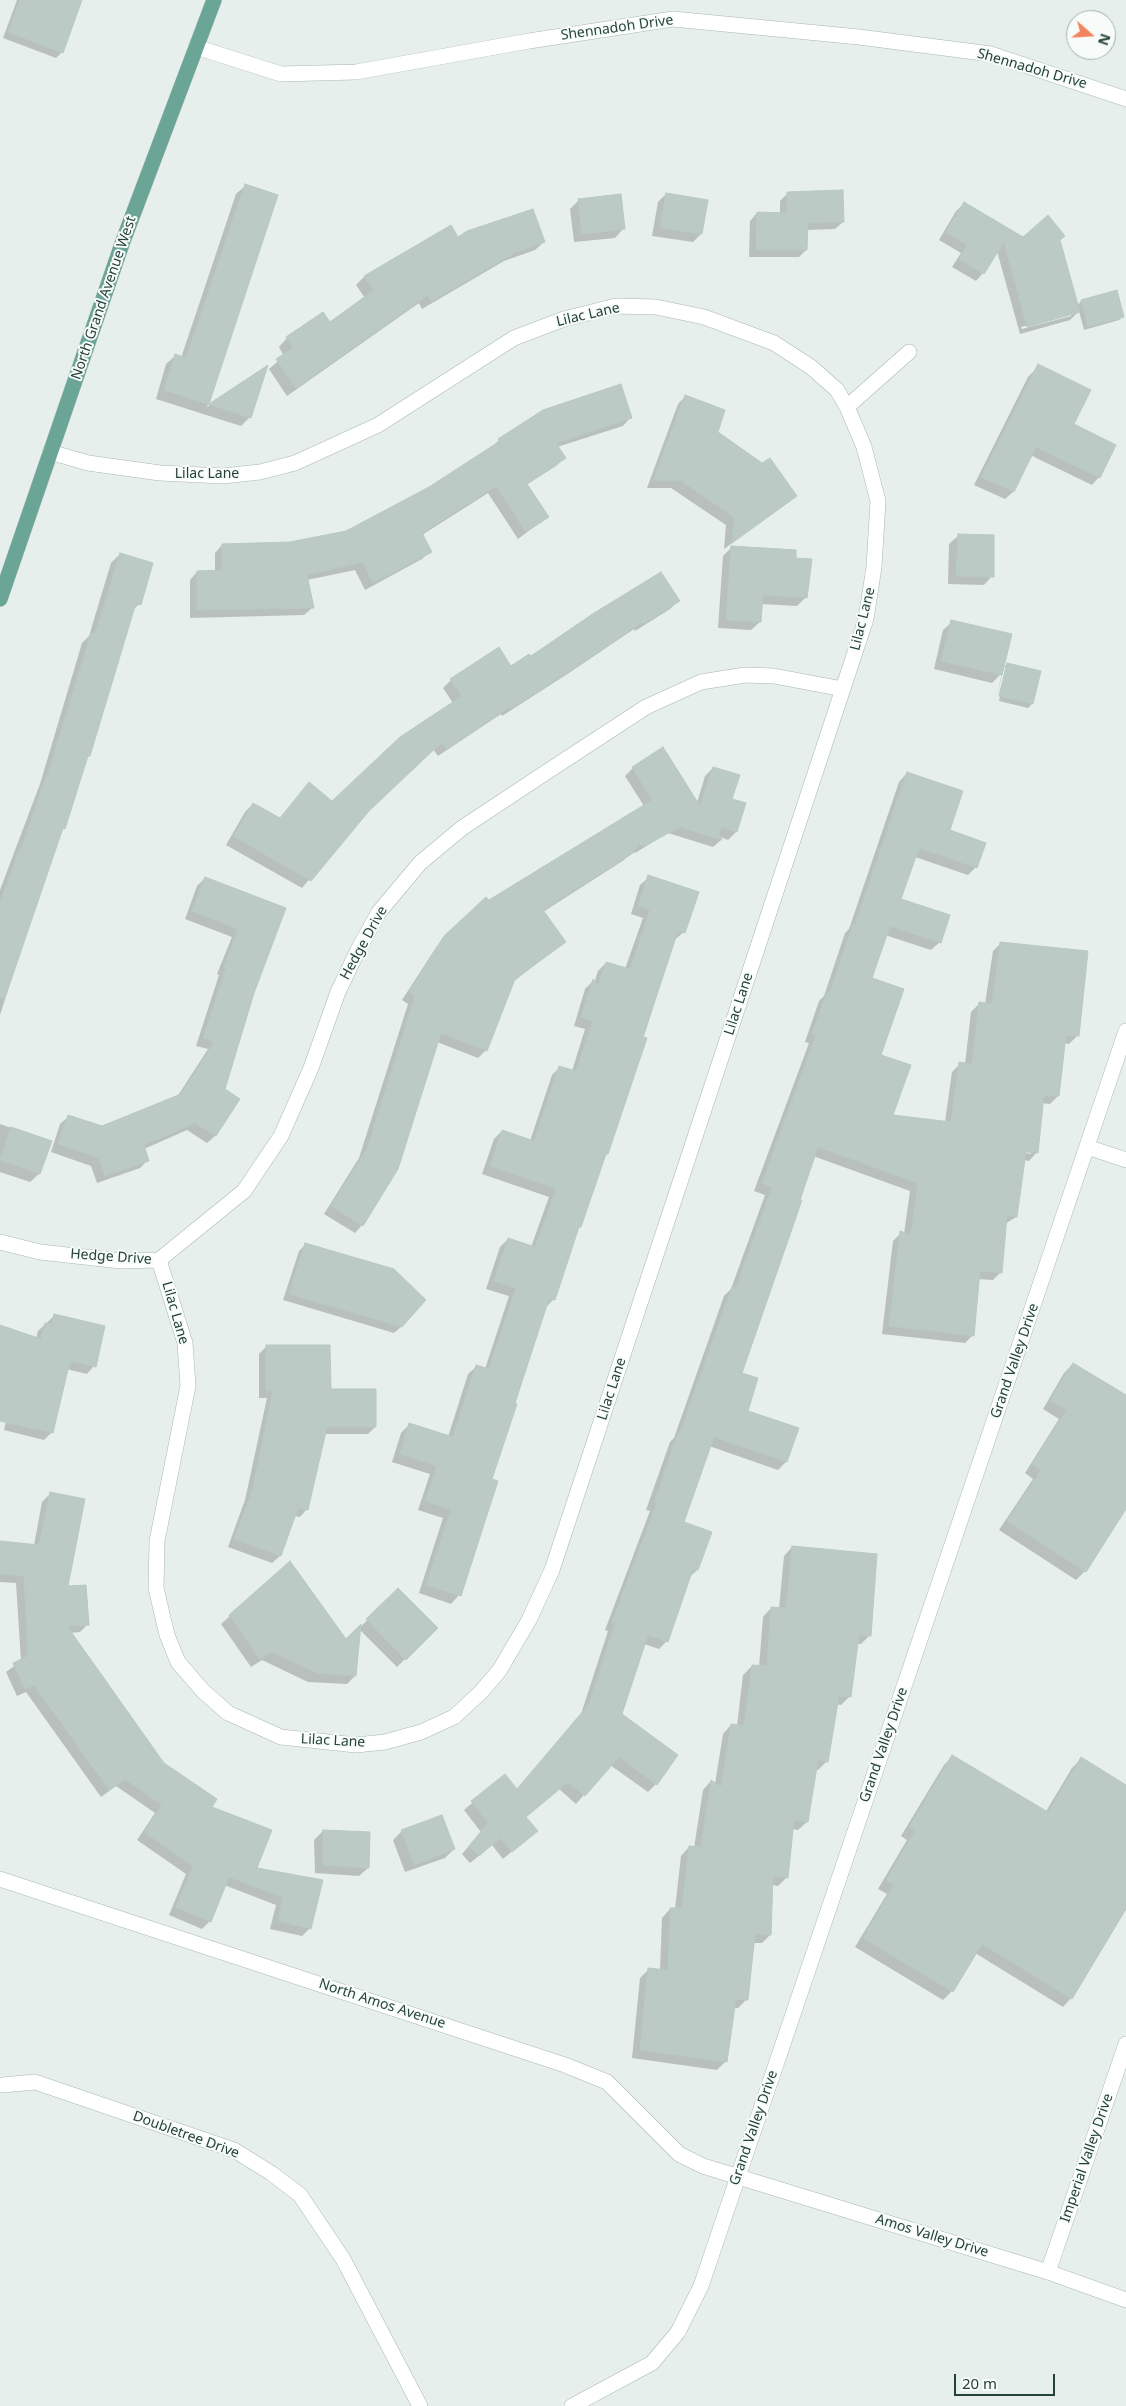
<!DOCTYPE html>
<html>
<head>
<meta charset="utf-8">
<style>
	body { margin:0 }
	#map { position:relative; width:1126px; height:2406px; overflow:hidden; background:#e6efeb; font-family:"Noto Sans",sans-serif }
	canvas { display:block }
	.north { position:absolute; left:1066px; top:10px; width:50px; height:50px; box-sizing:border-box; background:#f7fbf9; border:1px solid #a3b1ad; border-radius:50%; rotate:109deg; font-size:14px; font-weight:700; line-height:20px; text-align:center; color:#24423a }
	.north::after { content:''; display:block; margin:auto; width:18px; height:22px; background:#f4845f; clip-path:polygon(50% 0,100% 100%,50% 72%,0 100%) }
	.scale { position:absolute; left:954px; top:2374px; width:101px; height:22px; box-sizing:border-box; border:2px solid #24423a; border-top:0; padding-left:6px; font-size:15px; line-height:18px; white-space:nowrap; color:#24423a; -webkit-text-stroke:4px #f7fbf9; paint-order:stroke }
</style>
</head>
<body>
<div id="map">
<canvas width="1126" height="2406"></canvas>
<div class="north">N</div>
<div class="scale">20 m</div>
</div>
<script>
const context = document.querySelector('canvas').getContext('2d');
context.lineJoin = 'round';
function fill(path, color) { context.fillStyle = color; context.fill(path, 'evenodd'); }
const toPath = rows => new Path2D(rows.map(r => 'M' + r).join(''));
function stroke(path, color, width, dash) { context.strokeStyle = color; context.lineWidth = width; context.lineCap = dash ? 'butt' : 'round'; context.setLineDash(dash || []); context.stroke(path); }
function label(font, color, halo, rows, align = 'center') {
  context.font = font + ' "Noto Sans",sans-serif'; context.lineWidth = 4; context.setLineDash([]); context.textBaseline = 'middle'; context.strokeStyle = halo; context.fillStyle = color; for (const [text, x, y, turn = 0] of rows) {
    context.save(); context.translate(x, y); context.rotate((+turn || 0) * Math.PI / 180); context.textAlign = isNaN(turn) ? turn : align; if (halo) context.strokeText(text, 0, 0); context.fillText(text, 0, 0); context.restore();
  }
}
fill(toPath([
	[17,0,80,0,62,52,56,58,3,38],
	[245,186,277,196,207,407,266,368,250,417,241,426,156,399,166,364,175,356,181,358,236,194],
	[788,193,843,222,835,229,806,230,806,250,799,257,749,257,750,221,757,213,780,214,780,201],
	[666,194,701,234,693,242,652,236,658,202],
	[579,200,623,229,615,238,574,242,570,209],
	[964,204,1023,238,1059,240,1077,306,1081,301,1123,316,1119,320,1084,330,1079,311,1070,320,1020,334,997,251,983,273,976,281,952,267,961,253,939,240,956,211],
	[1071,313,1071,316,1022,329,1021,327],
	[451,227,457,239,544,242,535,250,504,261,422,309,419,303,287,396,269,369,284,356,279,347,287,338,330,323,365,298,356,285,364,277],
	[1036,369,1072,425,1099,477,1092,485,1030,455,1013,492,1005,499,974,485,1028,377],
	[686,396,716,432,796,496,724,549,726,525,671,488,647,488,678,404],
	[630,418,623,426,557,447,564,458,556,466,526,485,547,517,518,539,488,493,422,535,430,552,422,559,365,590,355,570,307,580,312,608,304,615,190,618,190,580,197,572,215,572,215,553,222,545,290,544,346,532,429,488,491,448,499,440],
	[958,536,992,576,984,585,948,584,949,544],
	[732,547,795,559,806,597,797,606,761,604,760,622,751,630,718,628,723,556],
	[120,554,139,604,133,610,89,756,86,759,64,828,60,832,28,926,0,1015,0,890,40,784,82,643,89,636,111,563],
	[678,601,670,609,635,631,634,629,569,673,502,716,501,714,438,756,433,749,367,812,302,888,226,845,245,812,253,804,279,819,332,802,453,703,443,688,451,680,510,667],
	[952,622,1002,669,1007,664,1032,704,1028,708,999,701,1007,667,1004,667,996,700,1002,673,992,683,934,669,943,630],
	[662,749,697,803,705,776,713,768,730,800,744,804,736,832,728,840,718,836,721,840,713,847,668,833,635,853,632,852,624,860,543,912,564,942,513,982,486,1050,478,1058,437,1042,362,1225,355,1233,324,1214,359,1158,408,1004,402,1000,437,946,486,898,489,902,644,806,625,776,633,768],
	[907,773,976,867,968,875,915,857,899,899,940,942,931,950,885,935,871,979,879,1056,891,1116,945,1122,952,1072,960,1064,965,1064,971,1012,979,1004,985,1004,993,951,1001,943,1077,1036,1069,1044,1064,1043,1058,1096,1050,1104,1041,1103,1037,1152,1029,1161,1023,1160,1016,1217,1005,1224,1001,1272,993,1280,978,1279,973,1335,965,1343,882,1334,893,1241,901,1233,904,1234,910,1191,813,1156,740,1374,746,1411,797,1429,786,1462,778,1470,709,1446,683,1523,697,1570,689,1578,667,1641,659,1649,644,1644,621,1715,656,1784,648,1792,610,1765,576,1804,559,1789,525,1817,536,1831,503,1859,492,1845,470,1863,462,1854,481,1832,464,1810,505,1775,517,1790,581,1714,608,1631,605,1630,650,1511,646,1510,670,1442,674,1438,724,1296,731,1289,765,1195,754,1191,809,1043,805,1042,819,1001,824,996,845,933,849,929,899,782],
	[1031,1151,1031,1154,1019,1152],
	[649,877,684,932,674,940,607,1154,604,1157,580,1227,576,1230,553,1300,545,1308,491,1480,459,1595,451,1604,419,1593,443,1518,418,1510,430,1474,392,1462,401,1433,409,1425,448,1437,468,1374,477,1366,485,1369,509,1296,486,1289,500,1247,508,1239,531,1247,549,1197,482,1174,494,1139,502,1131,530,1141,552,1075,560,1067,572,1071,585,1029,574,1026,585,989,593,981,594,983,598,971,606,963,625,969,643,918,631,914,640,885],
	[205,878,284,909,253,993,224,1090,238,1099,215,1136,207,1143,187,1130,144,1149,148,1160,140,1168,97,1183,91,1166,51,1152,60,1124,68,1117,102,1128,177,1097,208,1049,196,1046,219,975,217,974,232,937,185,919,197,886],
	[0,1124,50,1141,39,1174,30,1182,0,1172],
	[305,1245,401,1327,394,1333,283,1300,299,1251],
	[54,1316,94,1366,87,1374,66,1369,52,1432,44,1440,4,1430,17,1377,0,1371,0,1326,36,1339,38,1331],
	[267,1346,375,1427,368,1434,324,1434,307,1509,300,1517,294,1516,280,1556,272,1563,228,1547,245,1500,267,1398,259,1398,259,1354],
	[1073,1364,1126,1397,1126,1506,1085,1571,1076,1580,999,1530,1033,1479,1025,1473,1059,1419,1043,1409,1064,1373],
	[50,1494,66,1587,88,1624,80,1632,70,1633,163,1764,210,1807,256,1868,321,1881,310,1928,302,1936,270,1929,276,1905,224,1885,210,1921,202,1929,169,1915,186,1874,137,1840,155,1813,116,1786,101,1797,26,1692,17,1696,6,1672,21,1661,16,1583,0,1582,0,1543,34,1545,42,1502],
	[792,1547,870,1635,861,1644,856,1644,850,1696,841,1705,836,1704,827,1761,818,1770,815,1769,807,1822,798,1830,792,1829,787,1877,778,1886,772,1885,770,1935,762,1943,753,1943,747,1999,738,2008,734,2008,725,2062,717,2070,632,2058,640,1978,649,1969,660,1970,662,1918,670,1909,675,1909,681,1856,689,1847,694,1848,703,1790,711,1781,715,1784,723,1734,731,1725,737,1726,743,1675,752,1666,759,1667,763,1617,771,1608,779,1609,784,1556],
	[398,1590,436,1628,397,1667,359,1629,355,1676,347,1684,308,1682,262,1660,251,1667,221,1624,230,1616,346,1641],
	[953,1756,1045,1813,1072,1768,1081,1759,1126,1787,1126,1885,1071,1998,1063,2007,975,1953,952,1991,943,2000,855,1947,887,1894,878,1889,907,1840,901,1836,944,1765],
	[323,1831,368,1868,359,1876,315,1873,314,1840],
	[402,1831,454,1849,445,1858,405,1872,393,1840]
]), '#0003');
const building = toPath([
	[20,0,82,0,63,53,8,32,20,0],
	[245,184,278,195,209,404,268,365,251,418,164,390,175,354,186,358,245,184],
	[843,190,844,222,808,223,807,250,756,250,757,212,787,213,787,192,843,190],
	[666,193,708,200,702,234,660,228,666,193],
	[621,194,625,229,582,234,578,199,621,194],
	[964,202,1023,237,1048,215,1065,236,1060,240,1080,312,1027,327,1004,242,984,274,959,259,967,245,946,232,964,202],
	[533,209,545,242,514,253,431,302,428,295,296,388,276,359,293,348,286,337,323,312,330,322,374,290,364,276,451,225,458,237,467,231,533,209],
	[1117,290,1124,317,1088,327,1081,300,1117,290],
	[1038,364,1091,390,1074,424,1116,445,1100,478,1036,447,1014,492,981,477,1038,364],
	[621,384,632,418,556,443,566,458,527,484,549,517,526,532,496,486,422,533,432,552,373,583,363,562,307,575,314,608,197,610,197,571,222,570,222,544,290,542,346,531,429,487,500,441,498,439,543,410,621,384],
	[685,395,725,410,718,432,762,463,770,458,797,496,732,543,734,517,680,480,653,481,685,395],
	[958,534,994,535,994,577,956,576,958,534],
	[731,546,796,550,796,558,812,559,807,598,763,595,761,622,726,620,731,546],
	[120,553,153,563,141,605,136,603,90,756,88,756,65,829,63,828,5,998,0,998,0,903,19,850,21,850,46,776,47,777,91,633,95,634,120,553],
	[661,572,680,601,643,624,642,622,579,665,511,709,509,707,447,749,442,742,369,811,311,881,233,836,253,803,280,818,309,782,332,801,400,737,462,696,450,679,499,647,511,666,529,654,531,656,594,613,661,572],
	[951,620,1012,634,1002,675,941,661,951,620],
	[1007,663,1041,671,1033,704,999,696,1007,663],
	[663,747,700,806,713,767,740,775,732,799,746,803,737,832,721,827,719,834,722,840,680,827,644,846,639,844,633,853,543,910,566,942,515,979,487,1051,441,1033,398,1169,363,1226,331,1206,367,1149,415,996,409,992,444,936,486,897,489,900,652,800,632,767,663,747],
	[907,772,963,791,950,830,986,843,977,868,919,848,901,899,950,915,941,943,890,926,872,978,904,989,881,1055,911,1065,893,1115,951,1122,959,1062,972,1064,979,1002,992,1004,1000,942,1088,951,1079,1036,1066,1035,1059,1096,1044,1095,1038,1153,1026,1152,1017,1217,1007,1216,1002,1273,980,1271,974,1336,889,1326,900,1231,911,1235,918,1183,818,1147,800,1200,802,1200,742,1373,758,1378,748,1411,799,1428,787,1462,714,1437,684,1522,712,1532,698,1570,693,1569,668,1642,648,1635,622,1714,678,1755,657,1785,619,1757,585,1796,568,1782,526,1817,538,1831,512,1852,500,1838,479,1856,469,1846,488,1823,471,1801,505,1774,517,1789,589,1704,615,1623,612,1622,657,1503,654,1502,678,1433,680,1433,732,1287,736,1288,772,1187,762,1183,816,1035,812,1034,827,992,830,993,853,924,855,925,907,772],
	[648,875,699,892,685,933,678,931,643,1037,647,1038,608,1154,606,1154,581,1227,579,1227,555,1300,549,1299,515,1403,517,1404,492,1479,498,1481,461,1596,426,1585,451,1510,425,1501,437,1466,400,1454,409,1423,453,1437,476,1365,489,1369,516,1288,494,1281,508,1238,535,1247,556,1189,490,1166,502,1130,534,1141,559,1066,576,1071,593,1021,581,1017,593,979,598,986,606,962,630,969,650,910,638,906,648,875],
	[205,877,286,908,254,993,225,1089,240,1099,216,1136,195,1123,144,1145,149,1161,105,1176,99,1158,58,1144,68,1115,102,1126,181,1094,214,1042,203,1038,226,968,224,967,238,929,192,911,205,877],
	[11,1127,52,1141,40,1174,0,1160,11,1127],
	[305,1243,394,1269,426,1300,402,1327,289,1294,305,1243],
	[54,1314,105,1326,96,1367,70,1361,53,1433,0,1421,0,1325,41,1339,45,1323,52,1324,54,1314],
	[266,1345,330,1345,331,1389,376,1389,376,1427,327,1427,308,1510,298,1508,281,1556,234,1539,252,1492,273,1391,266,1391,266,1345],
	[1073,1363,1126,1395,1126,1509,1086,1572,1007,1521,1041,1470,1032,1464,1067,1410,1050,1400,1073,1363],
	[50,1492,85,1499,68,1586,86,1585,89,1625,67,1626,164,1763,217,1799,212,1807,272,1830,257,1868,323,1880,311,1929,278,1921,283,1897,229,1877,211,1922,176,1907,193,1866,144,1832,162,1805,125,1779,109,1790,34,1685,25,1689,13,1663,28,1656,24,1576,0,1574,0,1541,39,1545,50,1492],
	[792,1546,877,1554,871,1636,859,1635,851,1697,839,1696,828,1762,818,1760,808,1822,794,1820,788,1878,773,1876,771,1935,755,1934,748,2000,736,1999,727,2062,640,2050,648,1968,668,1970,670,1908,682,1908,689,1846,701,1847,711,1780,721,1787,731,1724,744,1726,752,1665,767,1666,771,1607,786,1608,792,1546],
	[290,1561,346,1639,361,1624,356,1676,317,1673,272,1652,260,1659,229,1615,290,1561],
	[398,1588,438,1628,406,1660,366,1619,398,1588],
	[952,1755,1048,1812,1081,1757,1126,1785,1126,1909,1072,1999,982,1944,953,1992,863,1938,894,1885,886,1880,915,1831,909,1827,952,1755],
	[442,1815,455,1849,414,1865,401,1830,442,1815],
	[323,1830,370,1832,369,1868,323,1865,323,1830]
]);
fill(building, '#bbcac4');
stroke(building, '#b8c9c2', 1);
const minor = toPath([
	[196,47,281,74,356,72,529,41,673,19,859,37,991,54,1126,99],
	[847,407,909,352],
	[50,452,88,463,160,473,223,476,260,472,295,463,378,425,514,338,564,319,616,306,656,307,704,317,774,343,811,367,837,390,847,407,864,447,878,501,874,567,866,619,552,1570,529,1620,499,1671,481,1692,454,1717,421,1732,385,1742,356,1745,281,1737,228,1713,203,1691,178,1662,167,1635,156,1588,157,1541,188,1386,185,1343,159,1260],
	[1087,1147,1126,1160],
	[0,1242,40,1252,121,1261,159,1260,244,1191,281,1136,311,1068,338,992,358,950,379,912,420,863,462,828,542,775,646,707,701,682,745,675,774,676,843,689],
	[0,1879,565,2065,607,2082,679,2154,703,2166,1048,2272,1126,2300],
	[3,2085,35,2082,234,2150,271,2173,300,2195,343,2259,420,2406],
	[1048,2272,1126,2044],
	[572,2406,652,2363,678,2332,701,2286,1126,1031]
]);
const major = toPath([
	[0,599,123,241,214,0]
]);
stroke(minor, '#a8b8b2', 16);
stroke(major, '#c2cac8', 16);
stroke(minor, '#fff', 15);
stroke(major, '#6aa596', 15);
label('14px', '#24423a', '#f7fbf9', [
	["Shennadoh Drive",617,28,-8],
	["Shennadoh Drive",1032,69,16],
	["North Grand Avenue West",104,298,-71],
	["Lilac Lane",588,315,-13],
	["Lilac Lane",207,474],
	["Lilac Lane",863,619,-76],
	["Hedge Drive",364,943,-61],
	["Lilac Lane",739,1004,-72],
	["Hedge Drive",111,1257,4],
	["Lilac Lane",175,1313,74],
	["Grand Valley Drive",1015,1361,-71],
	["Lilac Lane",612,1389,-72],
	["Lilac Lane",333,1741,3],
	["Grand Valley Drive",884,1745,-71],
	["North Amos Avenue",382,2004,18],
	["Grand Valley Drive",754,2128,-71],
	["Doubletree Drive",186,2135,20],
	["Imperial Valley Drive",1087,2158,-71],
	["Amos Valley Drive",932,2236,17]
]);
</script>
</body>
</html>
